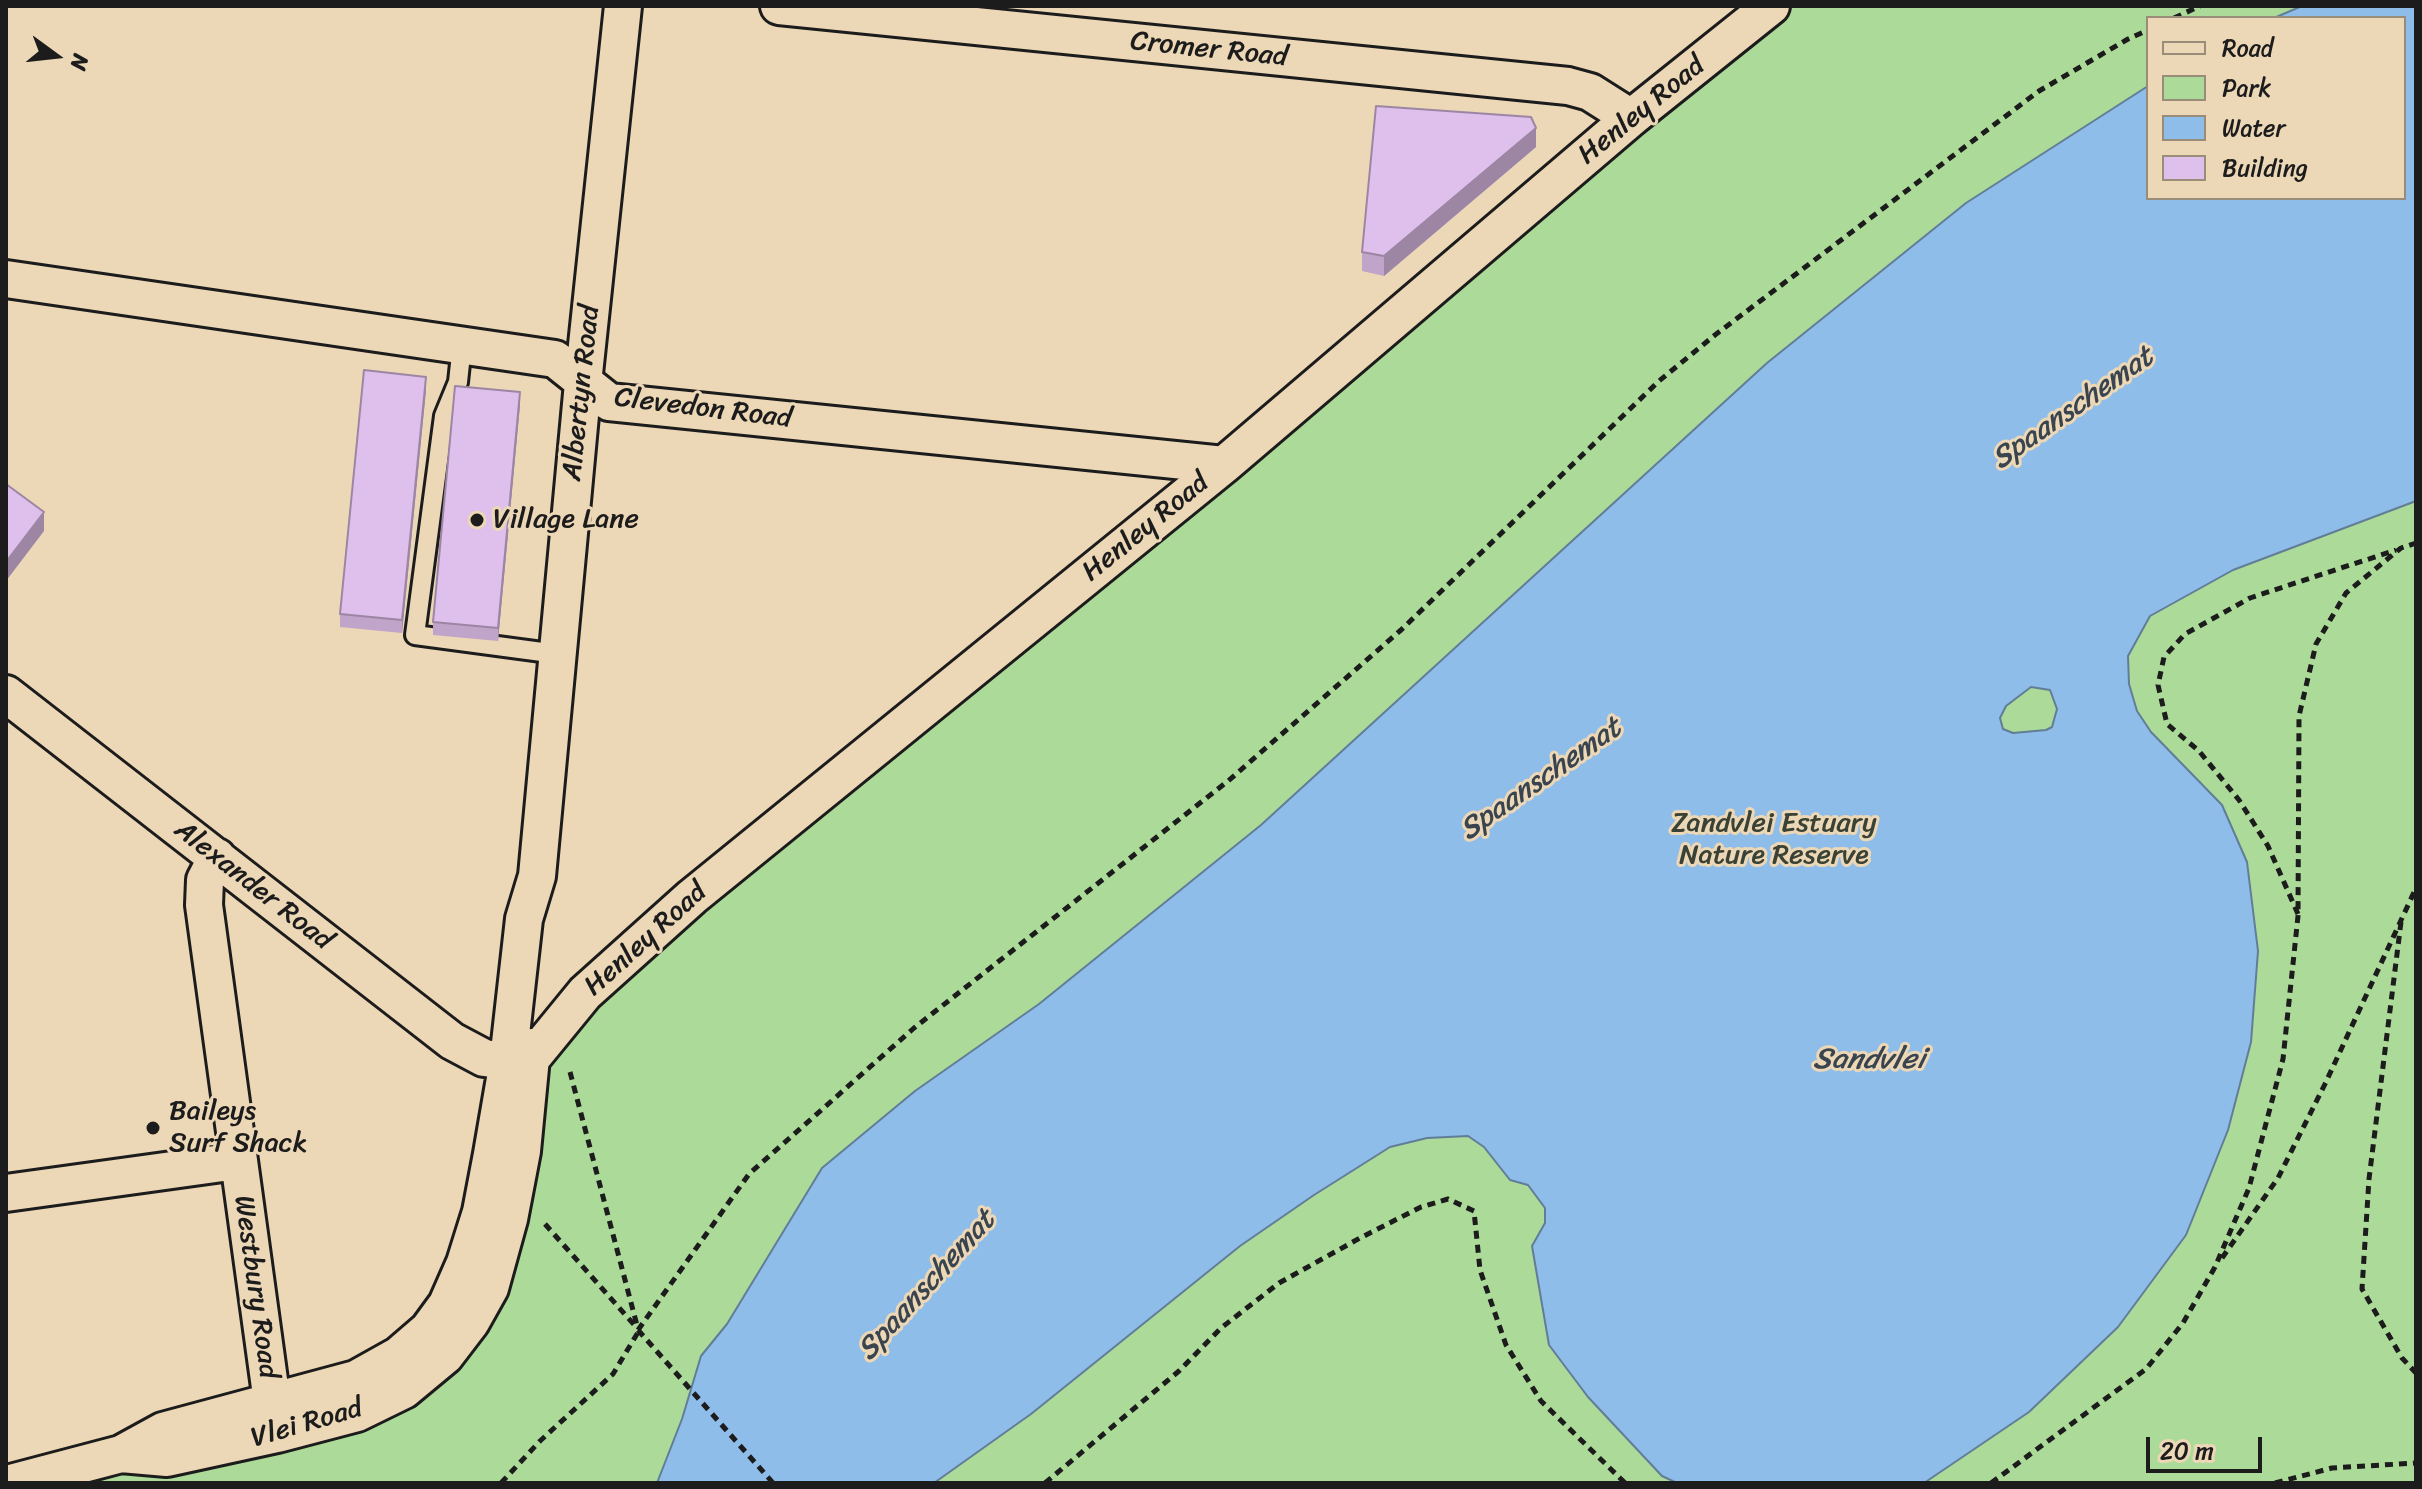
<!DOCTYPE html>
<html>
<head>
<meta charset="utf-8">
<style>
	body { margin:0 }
	#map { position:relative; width:2422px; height:1489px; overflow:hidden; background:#ecd7b6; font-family:Sriracha,sans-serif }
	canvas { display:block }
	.frame { position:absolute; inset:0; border:8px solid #1c1c1c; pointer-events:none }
	.legend { position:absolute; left:2146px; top:16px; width:260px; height:184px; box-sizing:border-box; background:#ecd7b6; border:2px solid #998c78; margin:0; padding:10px 14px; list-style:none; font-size:24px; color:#1c1c1c }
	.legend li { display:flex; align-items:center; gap:16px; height:40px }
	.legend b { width:40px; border:2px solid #998c78 }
	.north { position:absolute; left:16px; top:16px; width:80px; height:80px; -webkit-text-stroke:6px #ecd7b6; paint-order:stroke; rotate:105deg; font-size:22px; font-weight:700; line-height:32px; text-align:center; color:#1c1c1c }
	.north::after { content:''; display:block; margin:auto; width:28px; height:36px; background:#1c1c1c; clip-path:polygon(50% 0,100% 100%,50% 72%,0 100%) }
	.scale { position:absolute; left:2146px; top:1437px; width:116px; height:36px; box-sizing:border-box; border:4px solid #1c1c1c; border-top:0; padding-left:10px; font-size:24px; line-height:28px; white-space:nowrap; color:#1c1c1c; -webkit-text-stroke:6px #ecd7b6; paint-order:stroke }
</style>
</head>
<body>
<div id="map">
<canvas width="2422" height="1489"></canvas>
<div class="frame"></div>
<ul class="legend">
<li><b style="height:10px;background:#ecd7b6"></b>Road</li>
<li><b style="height:22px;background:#acda99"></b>Park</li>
<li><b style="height:22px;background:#8fbde9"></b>Water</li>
<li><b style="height:22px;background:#dfbfeb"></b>Building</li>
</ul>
<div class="north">N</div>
<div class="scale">20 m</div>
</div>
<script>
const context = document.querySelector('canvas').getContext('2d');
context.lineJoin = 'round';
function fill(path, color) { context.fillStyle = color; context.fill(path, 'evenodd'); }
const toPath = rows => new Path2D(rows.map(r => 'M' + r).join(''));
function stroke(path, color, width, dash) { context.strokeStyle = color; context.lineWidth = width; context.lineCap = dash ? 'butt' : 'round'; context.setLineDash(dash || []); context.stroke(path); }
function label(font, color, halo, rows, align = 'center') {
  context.font = font + ' Sriracha,sans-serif'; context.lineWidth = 6; context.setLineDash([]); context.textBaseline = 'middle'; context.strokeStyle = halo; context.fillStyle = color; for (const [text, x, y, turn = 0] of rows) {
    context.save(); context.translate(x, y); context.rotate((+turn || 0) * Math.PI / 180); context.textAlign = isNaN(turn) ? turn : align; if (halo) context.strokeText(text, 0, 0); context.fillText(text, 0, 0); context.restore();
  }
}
fill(toPath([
	[1771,6,2416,6,2416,1483,11,1483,404,1390,557,1026],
	[2148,18,2404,18,2404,198,2148,198]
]), '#acda99');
const water = toPath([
	[2302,6,2416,6,2416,501,2233,570,2150,616,2128,656,2129,684,2137,711,2151,732,2222,805,2247,862,2258,951,2251,1042,2228,1130,2186,1235,2118,1327,2029,1412,1924,1483,1677,1483,1662,1476,1588,1397,1549,1345,1532,1246,1545,1223,1545,1208,1528,1185,1510,1180,1484,1147,1468,1136,1427,1138,1390,1147,1314,1195,1240,1246,1031,1414,934,1483,657,1483,682,1419,701,1356,727,1324,822,1168,915,1091,1039,1004,1261,825,1767,363,1966,203,2148,86,2148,198,2404,198,2404,18,2274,18,2302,6],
	[2031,687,2050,690,2057,709,2052,727,2046,730,2013,733,2003,729,2000,718,2006,706,2031,687]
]);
fill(water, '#8fbde9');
stroke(water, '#617d97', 2);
const lane = toPath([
	[462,345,458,382,444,416,415,635,557,654]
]);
const street = toPath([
	[779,6,1568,86,1590,92,1631,118],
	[6,279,555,359,609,402,1224,465],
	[6,694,452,1041,484,1058,508,1061,530,1059],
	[217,857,205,880,204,905,275,1424],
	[531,1059,585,993,692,897,1224,465,1631,118,1771,6],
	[6,1193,237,1161],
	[121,1454,167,1458,277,1434,357,1413,404,1390,445,1356,471,1322,490,1288,509,1219,522,1151,532,1047],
	[11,1483,121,1454,163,1431,356,1379,399,1355,428,1330,447,1304,465,1263,481,1212,492,1154,508,1061,524,919,537,876,583,383,623,6]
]);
stroke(lane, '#1c1c1c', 24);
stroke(street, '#1c1c1c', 42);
stroke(toPath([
	[2174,18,2200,6],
	[2298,914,2268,846,2239,800,2199,751,2167,724,2158,685,2164,657,2185,634,2250,598,2396,550],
	[2401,922,2369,1179,2362,1289,2402,1358,2416,1373],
	[570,1072,638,1329],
	[545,1224,637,1328],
	[2222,1258,2278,1178,2325,1084,2416,888],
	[638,1330,749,1174,914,1028,1228,781,1401,630,1659,381,1715,335,2039,91,2128,39,2148,30],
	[501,1483,540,1441,613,1374,640,1329],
	[1045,1483,1179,1371,1221,1328,1279,1283,1360,1238,1421,1207,1448,1199,1474,1211,1480,1270,1506,1345,1541,1401,1625,1483],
	[1991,1483,2146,1369,2183,1323,2215,1267,2249,1188,2283,1059,2298,916,2299,716,2316,644,2346,593,2401,548,2416,543],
	[2275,1483,2332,1468,2416,1463]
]), '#1c1c1c', 5, [8, 6]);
stroke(lane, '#ecd7b6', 18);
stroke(street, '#ecd7b6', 36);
stroke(toPath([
	[638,1330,773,1483]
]), '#1c1c1c', 5, [8, 6]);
fill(toPath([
	[1536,147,1384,276,1362,271,1362,252],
	[426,390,402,633,340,627,340,614],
	[520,405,498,641,433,635,433,622]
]), '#c0a4ca');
fill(toPath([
	[1536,128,1536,147,1384,276,1384,256],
	[426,377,426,390,402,633,402,620],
	[520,392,520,405,498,641,498,628],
	[44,512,44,531,6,581,6,562]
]), '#9c86a4');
const building = toPath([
	[1376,106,1531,117,1536,128,1384,256,1362,252,1376,106],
	[364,370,426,377,402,620,340,614,364,370],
	[455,386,520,392,498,628,433,622,455,386],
	[6,484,44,512,6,562,6,484]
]);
fill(building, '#dfbfeb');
stroke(building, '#9c86a4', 2);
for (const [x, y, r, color] of [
	[477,520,8,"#1c1c1c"],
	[153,1128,8,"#1c1c1c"]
]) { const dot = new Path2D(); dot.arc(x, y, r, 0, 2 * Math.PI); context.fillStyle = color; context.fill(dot); stroke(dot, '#ecd7b6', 3); }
label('28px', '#1c1c1c', '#ecd7b6', [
	["Cromer Road",1209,50,6],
	["Henley Road",1642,111,-39],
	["Albertyn Road",582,393,-84],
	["Clevedon Road",703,409,7],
	["Henley Road",1146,528,-39],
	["Alexander Road",253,886,38],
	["Henley Road",646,940,-42],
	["Westbury Road",255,1287,82],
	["Vlei Road",307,1424,-16]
]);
label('28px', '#1c1c1c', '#ecd7b6', [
	["Village Lane",493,520],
	["Baileys",169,1112],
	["Surf Shack",169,1144]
], 'left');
label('28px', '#394235', '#ecd7b6', [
	["Zandvlei Estuary",1774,824],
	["Nature Reserve",1774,856]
]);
label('italic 30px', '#39444f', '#ecd7b6', [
	["Spaanschemat",2073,409,-35],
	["Spaanschemat",1541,780,-35],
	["Sandvlei",1869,1060],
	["Spaanschemat",927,1286,-48]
]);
</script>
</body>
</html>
